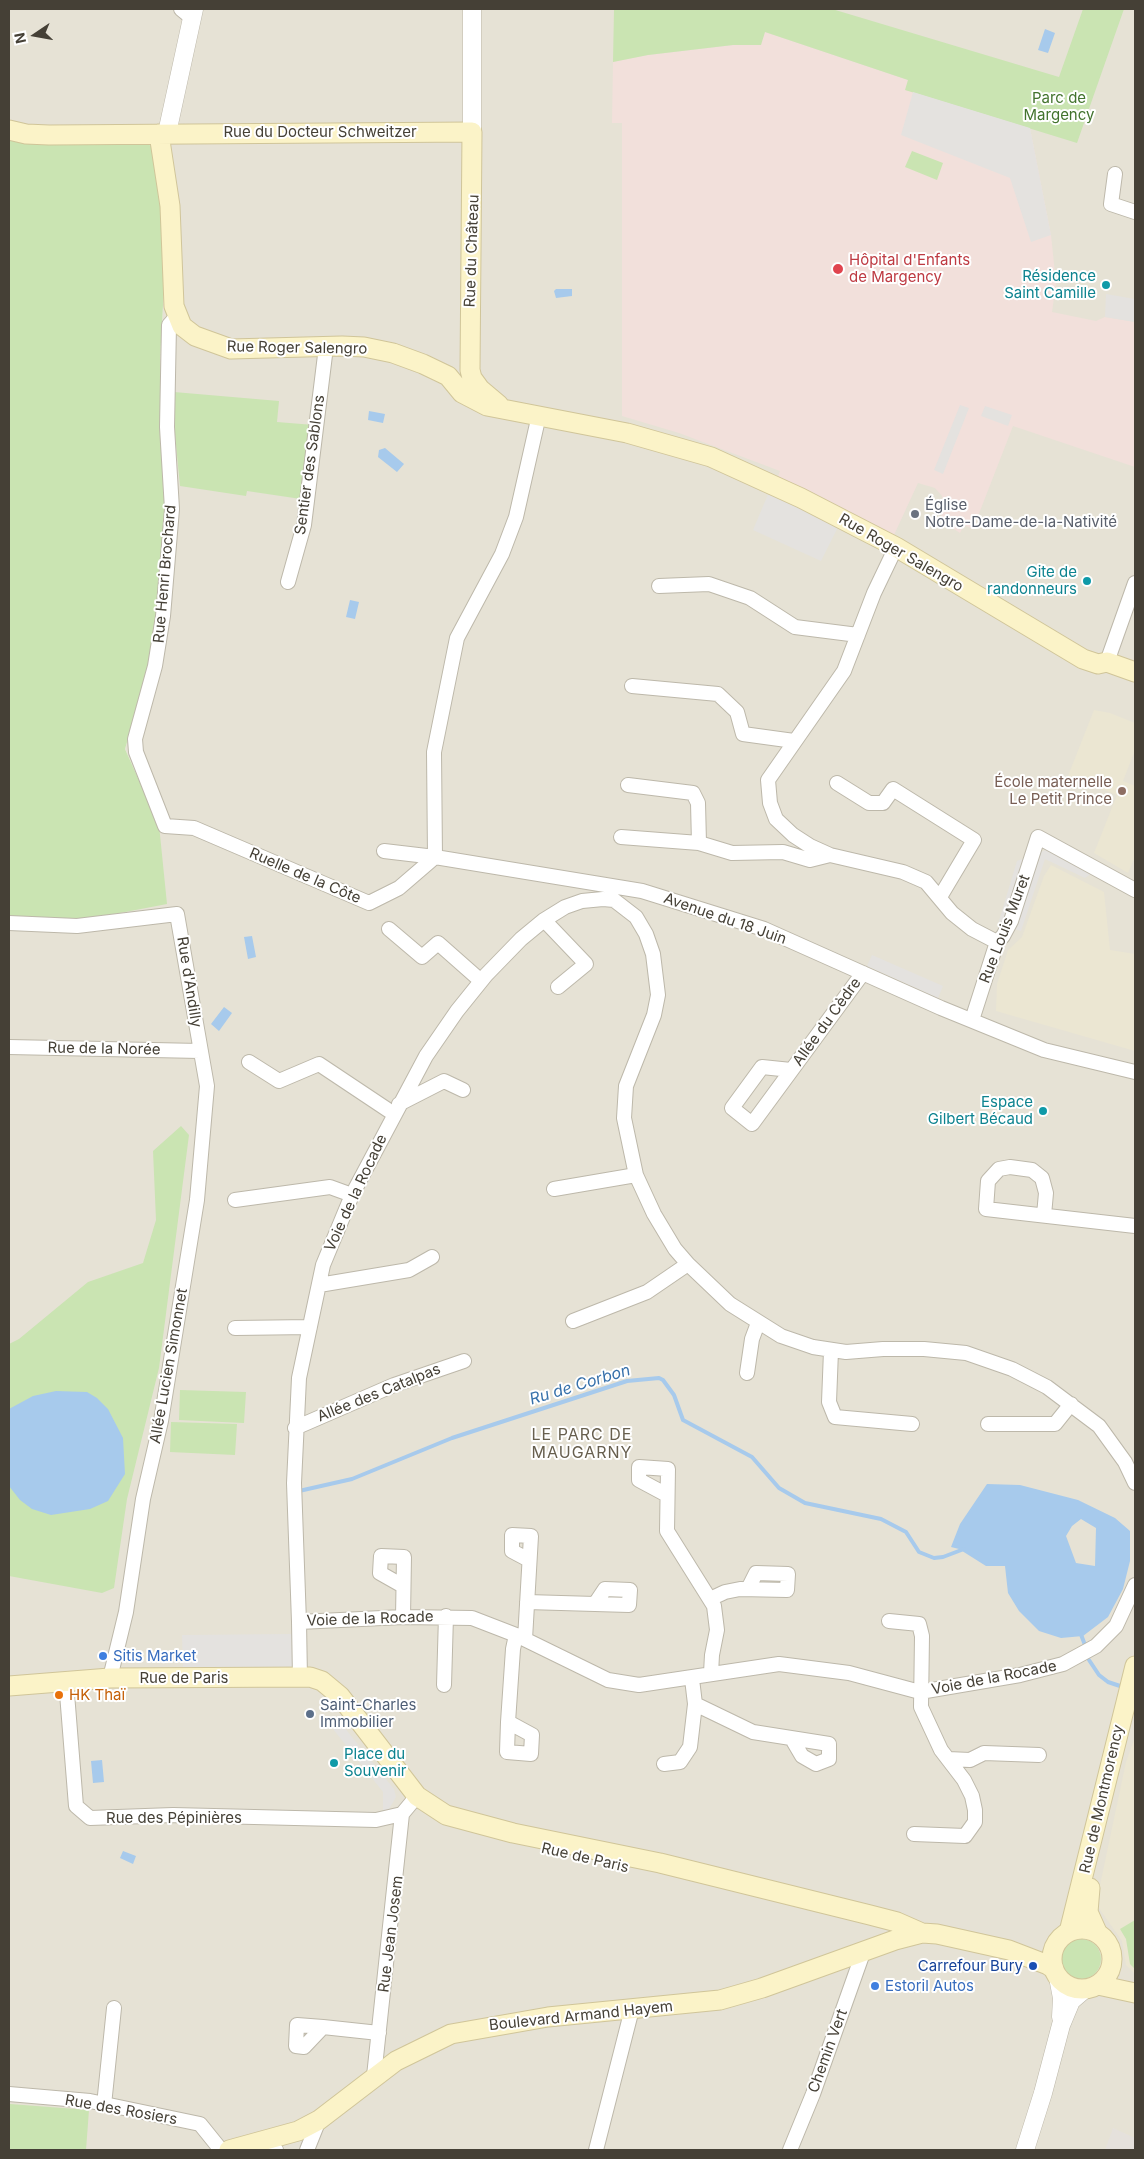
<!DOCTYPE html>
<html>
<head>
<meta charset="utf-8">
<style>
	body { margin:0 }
	#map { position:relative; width:1144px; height:2159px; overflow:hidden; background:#f2f0e7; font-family:Inter,sans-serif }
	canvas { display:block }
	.frame { position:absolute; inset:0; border:10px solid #454036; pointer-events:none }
	.north { position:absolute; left:10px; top:10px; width:50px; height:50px; -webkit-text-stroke:4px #fff; paint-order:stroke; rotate:258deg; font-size:14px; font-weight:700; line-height:20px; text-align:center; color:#454036 }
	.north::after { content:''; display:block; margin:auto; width:18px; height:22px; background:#454036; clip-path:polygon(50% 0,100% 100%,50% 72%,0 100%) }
</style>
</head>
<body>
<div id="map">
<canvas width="1144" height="2159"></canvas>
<div class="frame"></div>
<div class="north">N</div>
</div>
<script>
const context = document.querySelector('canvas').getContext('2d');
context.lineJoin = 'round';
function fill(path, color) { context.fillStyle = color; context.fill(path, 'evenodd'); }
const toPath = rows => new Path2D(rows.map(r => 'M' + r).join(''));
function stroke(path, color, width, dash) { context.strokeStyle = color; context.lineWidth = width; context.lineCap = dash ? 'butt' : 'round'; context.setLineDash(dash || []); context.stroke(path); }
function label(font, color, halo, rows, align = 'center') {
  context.font = font + ' Inter,sans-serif'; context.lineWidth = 4; context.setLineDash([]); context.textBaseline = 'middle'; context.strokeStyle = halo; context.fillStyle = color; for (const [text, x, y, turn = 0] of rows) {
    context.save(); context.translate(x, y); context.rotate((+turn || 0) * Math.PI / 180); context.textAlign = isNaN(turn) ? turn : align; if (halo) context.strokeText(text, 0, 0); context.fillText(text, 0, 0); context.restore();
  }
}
fill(toPath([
	[9,9,1135,9,1135,2150,9,2150,9,918,159,825,125,749,151,662,160,360,168,215,9,138]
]), '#e6e2d5');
fill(toPath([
	[1113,2128,1135,2138,1135,2150,1105,2150]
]), '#e5e1dc');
fill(toPath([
	[1094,710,1110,713,1135,723,1135,750,1123,781,1135,786,1135,857,1128,873,1094,853,1117,795,1068,776],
	[1051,865,1104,892,1110,950,1135,954,1135,1051,996,1011,997,984,1008,950,1022,937,1044,876],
	[1135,1737,1135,1974,1126,1965,1122,1941,1096,1904,1126,1762]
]), '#ebe6d2');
fill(toPath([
	[765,32,908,80,906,90,1030,128,1051,235,1056,283,1052,312,1096,321,1105,317,1135,322,1135,467,1013,426,973,529,964,525,960,533,940,520,944,505,942,496,935,488,918,483,894,535,777,479,780,471,679,433,622,416,622,123,612,123,613,62,648,55,733,45,760,45]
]), '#f2e0db');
fill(toPath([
	[614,9,832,9,1059,77,1083,9,1124,9,1077,143,905,90,908,80,765,32,761,45,733,45,648,55,613,62],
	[9,138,142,141,153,147,168,215,160,360,169,509,151,662,125,749,159,825,167,904,78,921,9,918],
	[912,151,943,163,937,180,905,167],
	[174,392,279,401,277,422,314,425,301,499,247,491,246,496,180,486,174,424],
	[181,1126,189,1135,159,1368,127,1499,114,1588,102,1593,9,1576,9,1344,19,1339,88,1282,143,1263,156,1220,153,1151],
	[180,1390,246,1392,244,1423,179,1420],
	[171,1422,237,1424,235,1455,170,1452],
	[1135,1920,1135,1969,1130,1964,1126,1939,1120,1929],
	'1061 1959a20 20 0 1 1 40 0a20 20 0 1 1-40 0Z',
	[10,2104,89,2110,86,2150,9,2150]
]), '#cae4b2');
fill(toPath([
	[913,92,1030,128,1051,235,1031,242,1010,178,901,135],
	[1106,294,1135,299,1135,322,1105,317],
	[960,405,969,408,943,474,934,470],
	[985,406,1012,415,1008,426,981,416],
	[769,492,839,525,821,561,753,530],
	[1051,848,1094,872,1085,878,1045,859,1021,931,998,924,1017,861],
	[872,955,943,986,938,998,867,966],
	[293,1634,293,1667,289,1671,183,1671,182,1635],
	[340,1722,394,1789,396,1797,389,1809,383,1811,383,1792,333,1729]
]), '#e4e2df');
fill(toPath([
	[1045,29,1055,33,1048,53,1038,50],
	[556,289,572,289,572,296,556,298,554,291],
	[369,411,385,414,383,423,368,420],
	[385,448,404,464,397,472,378,457,379,450],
	[350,600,359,602,355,619,346,617],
	[252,936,256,957,248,959,244,937],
	[224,1007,232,1013,219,1031,211,1024],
	[56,1391,87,1392,97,1398,108,1409,123,1438,125,1474,108,1501,90,1509,51,1515,32,1509,20,1500,9,1486,9,1409,33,1396],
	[987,1484,1020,1485,1078,1500,1115,1518,1130,1531,1130,1561,1123,1589,1108,1617,1083,1636,1061,1638,1039,1631,1019,1611,1008,1593,1005,1566,986,1566,959,1549,951,1547,960,1524],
	[1081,1519,1096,1528,1095,1566,1076,1563,1066,1536,1072,1526],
	[102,1760,104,1782,93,1783,91,1761],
	[123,1851,136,1856,133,1864,120,1858]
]), '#a7caec');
stroke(toPath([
	[299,1491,352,1479,452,1438,627,1381,659,1378,663,1380,674,1395,683,1420,752,1457,779,1488,805,1503,881,1519,906,1532,919,1552,934,1558,943,1557,964,1549],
	[1080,1632,1085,1645],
	[1089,1660,1099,1675,1108,1682,1120,1686]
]), '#a7caec', 4);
const minor = toPath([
	[181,9,192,18],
	[1115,174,1111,204,1135,212],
	[177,316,169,325,167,427,172,509,163,616,155,666,135,739,136,752,165,826,194,828,369,903,399,888,435,857],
	[896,547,874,593,844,671,768,780,770,803,776,819,793,835,810,846,830,855,903,872,926,882,952,913,972,929,997,942],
	[288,582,304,525,326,347],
	[659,586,709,584,750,598,795,627,858,635],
	[1107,662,1135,583],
	[632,686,718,694,737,712,743,734,794,741],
	[837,783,869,803,883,803,893,789,974,840,940,897],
	[628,785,693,793,698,803,699,843,732,853,783,852,810,860,830,855],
	[621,837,699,843],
	[384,851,435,857,642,891,764,929,941,1008,1044,1050,1135,1072],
	[435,857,434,752,457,638,502,554,516,517,539,415],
	[544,920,586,964,558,987],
	[9,923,77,926,177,914,207,1086,197,1200,161,1421,143,1499,126,1612,110,1678],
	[389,929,422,957,438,943,481,981],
	[972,1020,997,942,1003,936,1011,921,1038,837,1135,890],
	[9,1047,200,1051],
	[249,1062,279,1081,319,1064,394,1114],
	[791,1070,762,1067,732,1108,752,1124,863,973],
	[399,1104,444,1081,463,1090],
	[554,1189,636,1175],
	[235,1200,330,1187,352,1195],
	[1044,1215,1046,1193,1042,1178,1032,1170,1010,1167,999,1169,988,1181,986,1209,1135,1226],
	[319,1285,409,1270,432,1257],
	[573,1321,647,1292,688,1264],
	[235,1328,310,1327],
	[831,1351,829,1402,835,1417,912,1424],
	[747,1373,752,1339,758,1323],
	[988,1424,1055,1424,1071,1404],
	[295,1428,394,1385,464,1361],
	[1135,1483,1125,1462,1099,1426,1047,1387,1012,1369,966,1353,924,1349,883,1349,846,1352,813,1347,781,1336,730,1304,688,1264,675,1249,654,1214,636,1175,624,1118,626,1086,654,1015,658,995,653,954,646,934,636,917,614,900,603,899,582,901,565,907,544,920,521,939,486,975,457,1011,426,1056,352,1195,323,1265,299,1378,294,1483,299,1622,403,1617,472,1618,516,1635,608,1680,639,1685,779,1664,849,1673,920,1692,1020,1675,1063,1664,1096,1646,1116,1626,1135,1585],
	[667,1495,639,1480,639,1467,668,1469,667,1531,714,1606,717,1630,712,1655,711,1673],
	[710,1599,725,1592,740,1589,787,1590,788,1574,756,1573,748,1589],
	[527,1602,629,1605,630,1590,605,1589,595,1604],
	[403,1617,404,1557,381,1556,380,1573,403,1586],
	[889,1621,919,1624,922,1636,921,1707,941,1750,964,1780,972,1796,975,1810,975,1822,965,1836,914,1834],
	[299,1622,300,1678],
	[525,1639,531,1536,512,1535,512,1551,529,1560],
	[66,1681,76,1806,90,1818,173,1815,376,1820,402,1814],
	[444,1685,446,1616],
	[695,1704,753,1732,829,1744,829,1759,816,1764,802,1756,792,1739],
	[508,1722,532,1735,531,1754,507,1752,508,1722,513,1649,516,1635],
	[948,1759,970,1760,984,1753,1039,1755],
	[664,1764,680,1762,690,1747,695,1704,692,1679],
	[323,2027,304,2047,296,2046,297,2025,323,2027,379,2033],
	[374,2076,402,1814,417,1796],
	[9,2094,90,2101,200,2124,221,2150],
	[104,2105,114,2008],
	[264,2140,276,2150],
	[307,2150,319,2120],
	[596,2150,632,2009],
	[790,2150,813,2094,864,1950]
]);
const tertiary = toPath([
	[472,9,472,132],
	[167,133,194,9],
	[1058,1977,1062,1998,1061,2017],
	[1025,2150,1043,2093,1061,2025,1071,2001,1085,1989]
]);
const secondary = toPath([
	[9,130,26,134,49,135,472,132,470,370,472,378,480,389,499,405],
	[159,134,170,206,174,306,182,326,195,336,231,349,342,346,364,347,393,353,423,364,448,376,462,393,487,406,627,433,711,457,801,498,896,547,1083,659,1098,664,1107,662,1135,672],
	[9,1686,110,1678,310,1677,322,1681,340,1696,417,1796,446,1815,513,1833,660,1863,870,1915,897,1922,922,1933],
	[1090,1888,1088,1912,1097,1932],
	'1052 1959a30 30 0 1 1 60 0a30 30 0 1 1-60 0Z',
	[1069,1932,1135,1666],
	[1098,1985,1135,1993],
	[229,2150,298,2131,319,2120,396,2061,451,2034,548,2017,720,2000,762,1988,895,1940,922,1933,937,1934,1009,1950,1048,1965,1054,1969]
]);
stroke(minor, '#bdb8aa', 16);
stroke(tertiary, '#bdb8aa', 19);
stroke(secondary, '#d0c599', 21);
stroke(minor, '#fff', 14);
stroke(tertiary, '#fff', 18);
stroke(secondary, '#fbf3c8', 19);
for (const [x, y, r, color] of [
	[838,269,6,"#e0444e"],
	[1106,285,5,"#0f9aa8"],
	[915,514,5,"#6b7280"],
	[1087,581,5,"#0f9aa8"],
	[1122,791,5,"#8d6e63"],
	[1043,1111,5,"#0f9aa8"],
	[103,1656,5,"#3f7fe0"],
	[59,1695,5,"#e8710a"],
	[310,1714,5,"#5c6f8a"],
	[334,1763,5,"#0f9aa8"],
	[1033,1966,5,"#1a4fb4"],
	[875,1986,5,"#3f7fe0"]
]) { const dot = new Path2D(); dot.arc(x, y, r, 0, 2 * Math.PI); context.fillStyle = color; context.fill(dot); stroke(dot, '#fff', 2); }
label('15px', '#42732d', '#fff', [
	["Parc de",1059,98],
	["Margency",1059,115]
]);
label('15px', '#454036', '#fff', [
	["Rue du Docteur Schweitzer",320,132],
	["Rue du Château",472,251,-88],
	["Rue Roger Salengro",297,348,1],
	["Sentier des Sablons",310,465,-82],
	["Rue Roger Salengro",901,553,30],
	["Rue Henri Brochard",165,574,-85],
	["Ruelle de la Côte",305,876,23],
	["Avenue du 18 Juin",725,919,19],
	["Rue Louis Muret",1005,929,-69],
	["Rue d'Andilly",189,982,81],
	["Allée du Cèdre",827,1022,-54],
	["Rue de la Norée",104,1049,1],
	["Voie de la Rocade",356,1193,-65],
	["Allée Lucien Simonnet",169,1366,-80],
	["Allée des Catalpas",379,1393,-22],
	["Voie de la Rocade",370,1619,-2],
	["Rue de Paris",184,1678],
	["Voie de la Rocade",994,1678,-11],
	["Rue de Montmorency",1102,1799,-77],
	["Rue des Pépinières",174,1818],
	["Rue de Paris",585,1858,13],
	["Rue Jean Josem",391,1934,-83],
	["Boulevard Armand Hayem",581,2016,-6],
	["Chemin Vert",828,2051,-70],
	["Rue des Rosiers",121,2110,10]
]);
label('15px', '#be3a42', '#fff', [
	["Hôpital d'Enfants",849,260],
	["de Margency",849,277]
], 'left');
label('15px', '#0d838f', '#fff', [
	["Résidence",1096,276],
	["Saint Camille",1096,293],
	["Gite de",1077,572],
	["randonneurs",1077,589],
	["Espace",1033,1102],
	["Gilbert Bécaud",1033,1119],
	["Place du",344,1754,"left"],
	["Souvenir",344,1771,"left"]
], 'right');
label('15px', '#5b616d', '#fff', [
	["Église",925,505],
	["Notre-Dame-de-la-Nativité",925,522]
], 'left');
label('15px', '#785e54', '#fff', [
	["École maternelle",1112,782],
	["Le Petit Prince",1112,799]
], 'right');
label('15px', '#366cbe', '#fff', [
	["Sitis Market",113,1656],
	["Estoril Autos",885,1986]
], 'left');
label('15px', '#c56008', '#fff', [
	["HK Thaï",69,1695]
], 'left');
label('15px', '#4e5e75', '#fff', [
	["Saint-Charles",320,1705],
	["Immobilier",320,1722]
], 'left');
label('15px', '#164399', '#fff', [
	["Carrefour Bury",1023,1966]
], 'right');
label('italic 16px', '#3670aa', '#fff', [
	["Ru de Corbon",580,1385,-17]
]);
context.letterSpacing = '1px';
label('16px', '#675f4e', '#fff', [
	["LE PARC DE",582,1435],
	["MAUGARNY",582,1453]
]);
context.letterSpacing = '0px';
</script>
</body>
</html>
